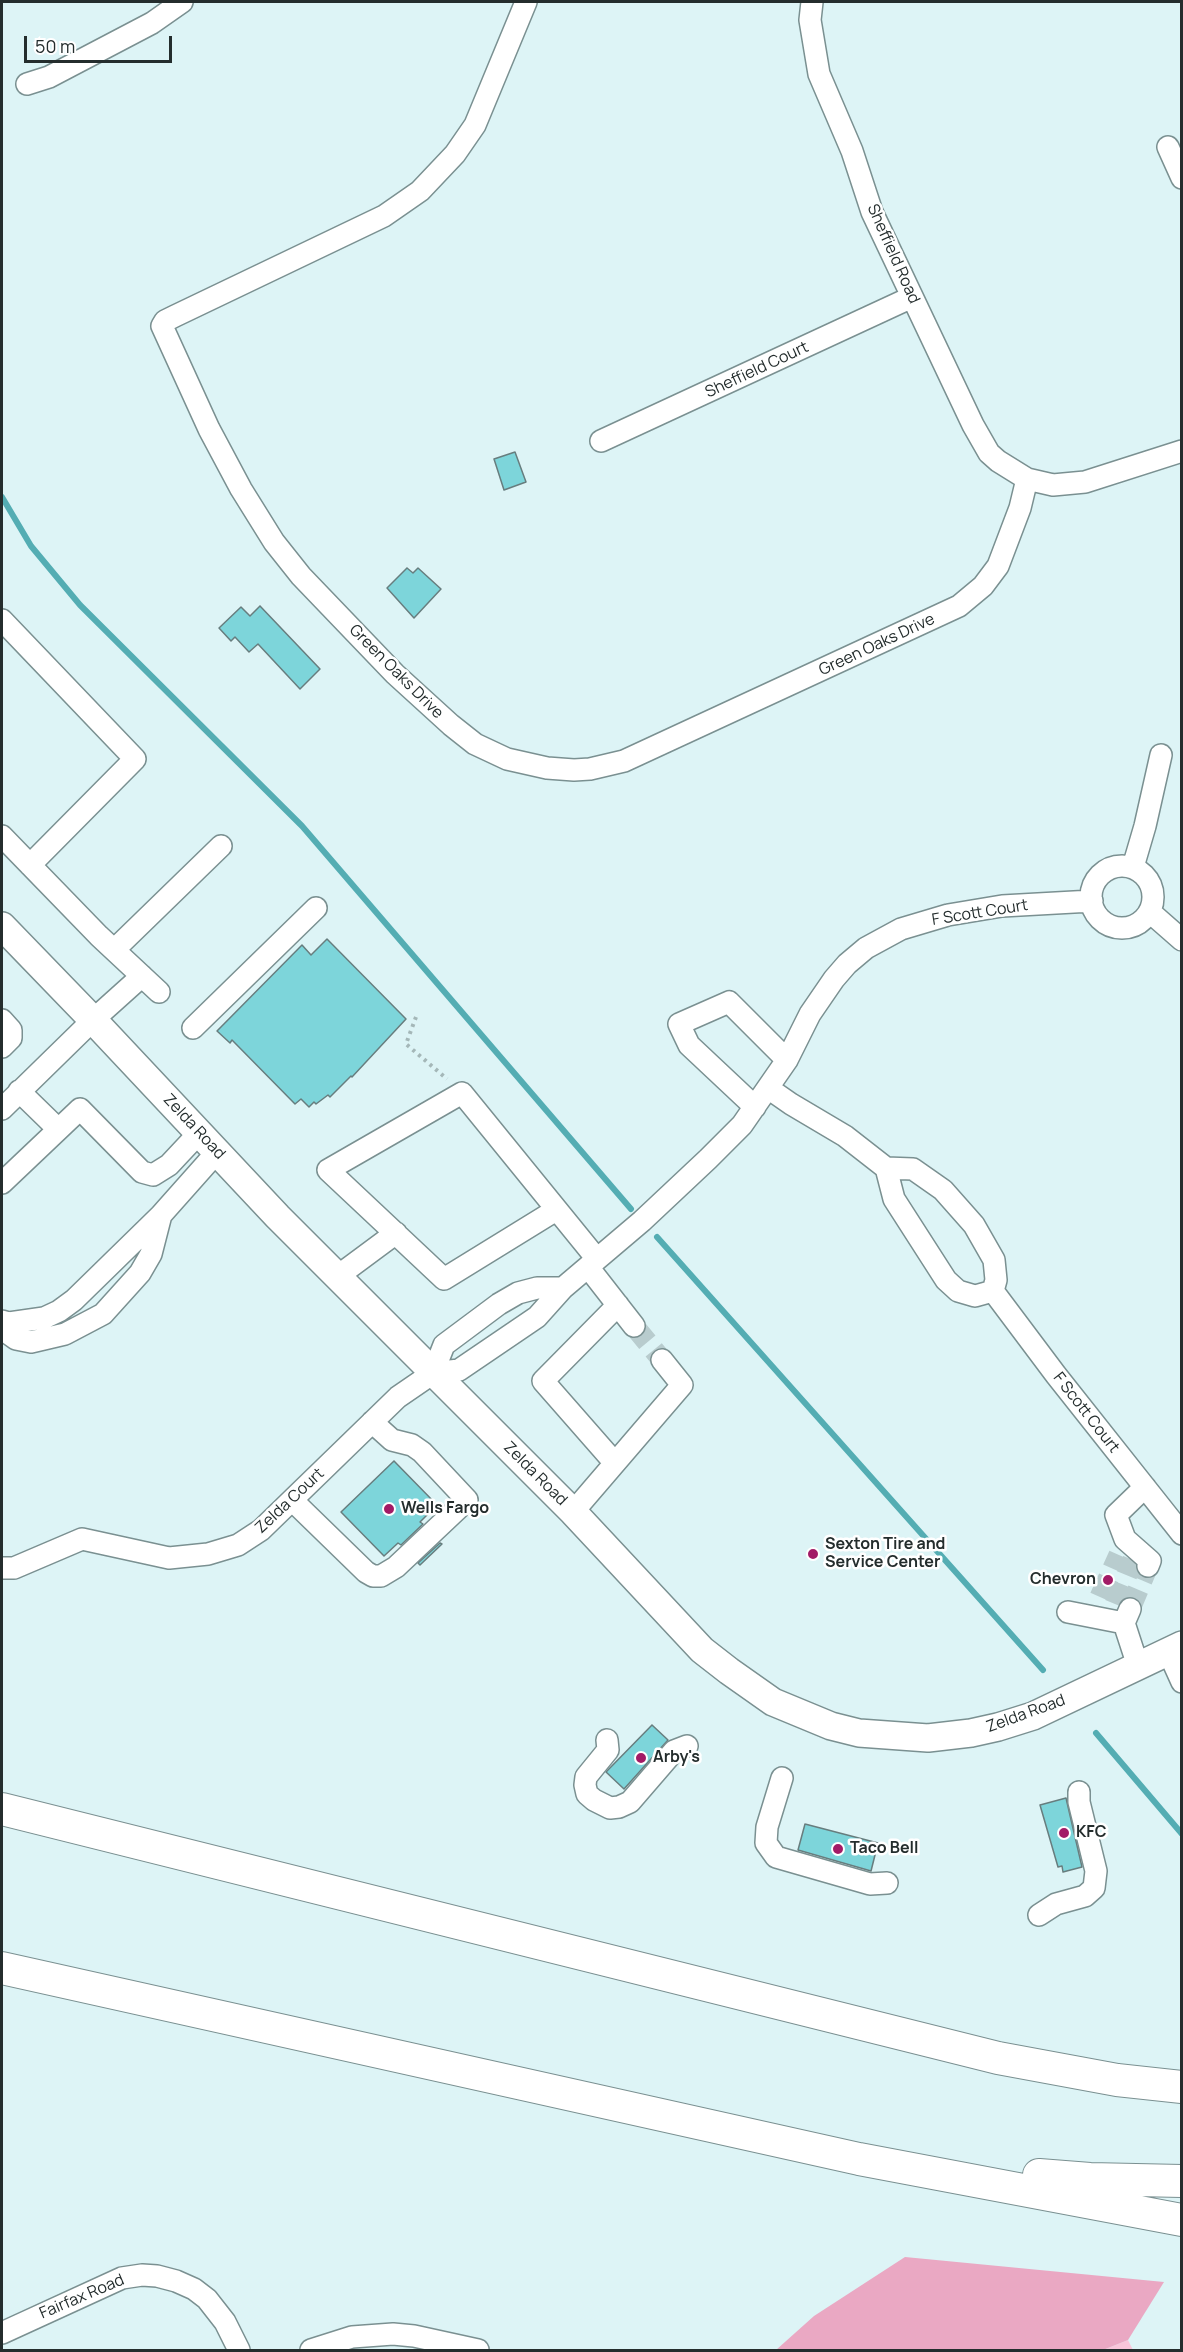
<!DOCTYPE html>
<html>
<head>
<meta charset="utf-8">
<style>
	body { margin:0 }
	#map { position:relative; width:1183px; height:2352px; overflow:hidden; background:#ddf4f6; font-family:Manrope,sans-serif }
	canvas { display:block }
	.frame { position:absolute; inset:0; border:3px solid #242d2d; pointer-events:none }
	.scale { position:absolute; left:24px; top:36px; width:148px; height:27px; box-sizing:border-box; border:3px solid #242d2d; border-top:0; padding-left:8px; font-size:18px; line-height:21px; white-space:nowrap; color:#242d2d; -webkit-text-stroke:4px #fff; paint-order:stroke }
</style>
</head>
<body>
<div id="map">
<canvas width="1183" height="2352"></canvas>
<div class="frame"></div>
<div class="scale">50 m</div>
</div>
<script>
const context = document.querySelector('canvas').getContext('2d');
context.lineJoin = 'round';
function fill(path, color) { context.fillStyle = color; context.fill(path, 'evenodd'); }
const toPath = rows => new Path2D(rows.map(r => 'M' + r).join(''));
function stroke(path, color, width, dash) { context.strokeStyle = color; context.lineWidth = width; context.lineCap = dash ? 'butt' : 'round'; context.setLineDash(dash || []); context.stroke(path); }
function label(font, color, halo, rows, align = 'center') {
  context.font = font + ' Manrope,sans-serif'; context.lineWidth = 5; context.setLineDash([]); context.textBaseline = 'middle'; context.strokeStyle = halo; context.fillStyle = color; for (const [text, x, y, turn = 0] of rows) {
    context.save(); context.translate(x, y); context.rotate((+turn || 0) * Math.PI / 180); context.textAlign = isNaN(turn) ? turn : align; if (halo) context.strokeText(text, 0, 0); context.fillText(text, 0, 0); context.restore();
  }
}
fill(toPath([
	[1128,2340,1133,2350,1103,2350]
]), '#f9c6da');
fill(toPath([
	[905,2257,1164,2282,1128,2340,1103,2350,776,2350,814,2316]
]), '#eaa8c3');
stroke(toPath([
	[2,497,31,546,80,605,302,826,631,1209],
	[657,1237,1043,1670],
	[1096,1733,1182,1834]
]), '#54adb3', 6);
const building = toPath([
	[515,452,526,482,504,490,494,459,515,452],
	[407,568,413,573,418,568,441,589,414,618,387,588,407,568],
	[260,606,320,669,300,689,258,644,249,652,235,637,231,641,219,628,241,607,250,616,260,606],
	[327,939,406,1019,352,1077,351,1076,330,1097,328,1095,316,1104,314,1102,309,1107,301,1099,295,1104,232,1040,230,1043,217,1031,302,945,311,955,327,939],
	[394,1461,437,1505,420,1522,423,1524,401,1545,398,1543,384,1556,341,1512,394,1461],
	[440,1543,442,1544,420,1565,418,1563,440,1543],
	[652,1725,668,1740,624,1789,606,1772,652,1725],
	[1066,1798,1082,1867,1063,1872,1062,1866,1058,1867,1040,1805,1066,1798],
	[805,1824,878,1843,871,1871,798,1850,805,1824]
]);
fill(building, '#7dd5da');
stroke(building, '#677d7e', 1.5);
stroke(toPath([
	[634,1326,662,1360],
	[1100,1597,1119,1555],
	[1115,1604,1133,1560],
	[1130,1609,1148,1566]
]), '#b8ccce', 21, [21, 10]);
const minor = toPath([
	[526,2,475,125,455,154,420,191,384,216,175,316,165,321,162,326,209,429,241,489,274,542,301,576,395,674,451,725,475,744,507,759,547,768,574,770,590,769,624,761,959,606,983,586,998,566,1020,508,1027,479],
	[812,2,810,20,819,74,852,151,872,212,973,425,989,453,998,461,1027,479,1053,485,1085,482,1182,451],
	[27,84,49,77,152,23,182,2],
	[1168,147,1182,178],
	[601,441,912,297],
	[2,620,135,759,30,865],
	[2,836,99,936,159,992],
	'1091 897a31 31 0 1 1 62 0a31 31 0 1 1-62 0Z',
	[1133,867,1145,826,1161,755],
	[1150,912,1182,940],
	[114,950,221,846],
	[2,1020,11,1030,11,1038,2,1047],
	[193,1028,316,908],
	[768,1088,791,1104,845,1136,886,1168,894,1199,946,1280,958,1291,975,1296,993,1291,1056,1375,1182,1534],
	[19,1091,58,1129],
	[755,1107,689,1045,679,1024,729,1002,787,1060],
	[2,1109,93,1020,142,976],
	[886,1168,913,1169,943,1190,974,1225,994,1260,996,1280,993,1291],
	[2,1183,80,1109,142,1172,153,1175,169,1165,199,1133],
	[556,1210,444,1279,328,1170,462,1093,597,1259],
	[588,1267,634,1326],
	[338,1276,396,1233],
	[2,1321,9,1323,44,1318,59,1311,74,1300,161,1215,217,1152],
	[2,1329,16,1339,31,1342,65,1334,103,1314,140,1273,151,1254,161,1215],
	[433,1373,444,1345,499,1304,518,1293,537,1288,563,1288],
	[614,1462,543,1381,618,1305],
	[1145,1487,1116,1515,1125,1539,1150,1561,1148,1566],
	[292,1500,366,1572,373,1576,381,1576,396,1567,467,1500,422,1452,412,1445,392,1440,372,1422],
	[573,1512,682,1385,662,1360],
	[2,1568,14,1568,82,1539,169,1558,208,1554,238,1545,261,1530,398,1397,433,1373,459,1370,537,1317,563,1288,642,1221,708,1159,742,1125,787,1060,810,1014,834,979,847,964,866,948,901,929,948,915,1002,906,1092,901],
	[1068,1612,1124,1623,1130,1609],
	[1124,1623,1138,1666],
	[1168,1651,1182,1682],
	[607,1740,608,1750,586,1777,585,1785,587,1794,594,1800,610,1808,619,1807,630,1802,674,1751,687,1746],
	[782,1778,767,1827,766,1843,776,1857,870,1884,887,1883],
	[1039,1915,1056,1904,1085,1896,1094,1888,1096,1871,1079,1802,1079,1792],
	[2,2333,122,2278,142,2275,157,2276,176,2281,194,2289,207,2299,225,2322,239,2350],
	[311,2350,352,2337,393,2334,414,2336,478,2350]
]);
const major = toPath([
	[2,926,93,1020,278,1217,573,1512,702,1650,729,1671,773,1702,831,1726,859,1733,928,1738,971,1733,998,1727,1033,1716,1182,1645]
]);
const highway = toPath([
	[2,1809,998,2058,1117,2080,1182,2087],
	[2,1968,859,2159,1182,2220],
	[1039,2175,1090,2179,1182,2181]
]);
stroke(minor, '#7a9091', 24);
stroke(major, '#7a9091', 30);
stroke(highway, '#7a9091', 34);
stroke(toPath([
	[416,1017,406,1044,447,1079]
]), '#a4b7b8', 4, [3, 4.5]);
stroke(minor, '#fff', 21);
stroke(major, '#fff', 27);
stroke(highway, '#fff', 32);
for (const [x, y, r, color] of [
	[389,1509,6,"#a21b66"],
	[813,1554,6,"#a21b66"],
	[1108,1580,6,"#a21b66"],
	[641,1758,6,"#a21b66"],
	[1064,1833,6,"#a21b66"],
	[838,1849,6,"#a21b66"]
]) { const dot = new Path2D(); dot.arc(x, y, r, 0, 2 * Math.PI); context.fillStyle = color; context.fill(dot); stroke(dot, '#fff', 2); }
label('16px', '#242d2d', '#fff', [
	["Sheffield Road",893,254,66],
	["Sheffield Court",757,370,-25],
	["Green Oaks Drive",877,645,-25],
	["Green Oaks Drive",396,672,45],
	["F Scott Court",980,913,-9],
	["Zelda Road",194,1127,47],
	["F Scott Court",1086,1413,52],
	["Zelda Road",535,1474,45],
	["Zelda Court",290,1501,-43],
	["Zelda Road",1026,1714,-20],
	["Fairfax Road",82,2297,-23]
]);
label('bold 16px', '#242d2d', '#fff', [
	["Wells Fargo",401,1509],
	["Sexton Tire and",825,1545],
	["Service Center",825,1563],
	["Chevron",1096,1580,"right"],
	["Arby's",653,1758],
	["KFC",1076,1833],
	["Taco Bell",850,1849]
], 'left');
</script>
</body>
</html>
